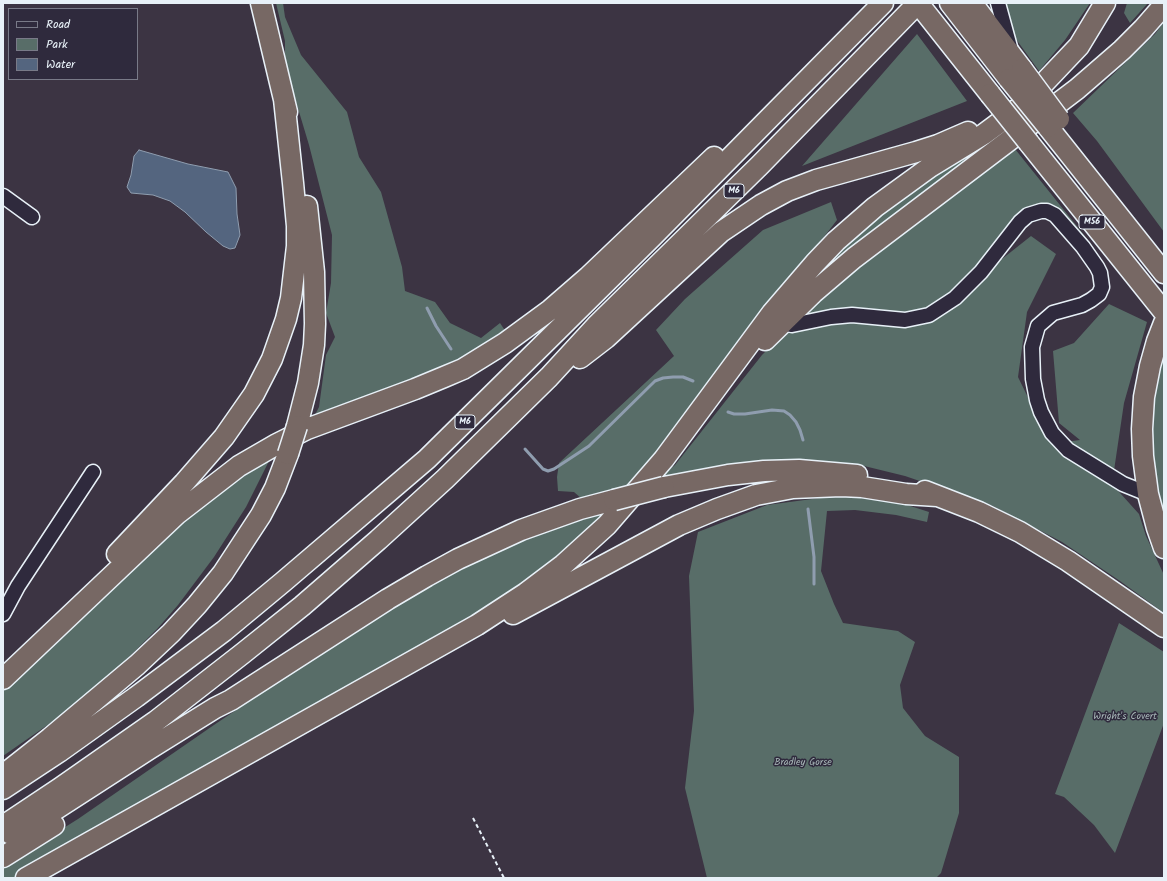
<!DOCTYPE html>
<html>
<head>
<meta charset="utf-8">
<style>
	body { margin:0 }
	#map { position:relative; width:1167px; height:881px; overflow:hidden; background:#3c3443; font-family:Kalam,sans-serif }
	canvas { display:block }
	.frame { position:absolute; inset:0; border:4px solid #e8f1f8; pointer-events:none }
	.legend { position:absolute; left:8px; top:8px; width:130px; height:72px; box-sizing:border-box; background:#2f2a3d; border:1px solid #797a88; margin:0; padding:5px 7px; list-style:none; font-size:12px; color:#e8f1f8 }
	.legend li { display:flex; align-items:center; gap:8px; height:20px }
	.legend b { width:20px; border:1px solid #797a88 }
</style>
</head>
<body>
<div id="map">
<canvas width="1167" height="881"></canvas>
<div class="frame"></div>
<ul class="legend">
<li><b style="height:5px;background:#2f2a3d"></b>Road</li>
<li><b style="height:11px;background:#586d68"></b>Park</li>
<li><b style="height:11px;background:#54657f"></b>Water</li>
</ul>
</div>
<script>
const context = document.querySelector('canvas').getContext('2d');
context.lineJoin = 'round';
function fill(path, color) { context.fillStyle = color; context.fill(path, 'evenodd'); }
const toPath = rows => new Path2D(rows.map(r => 'M' + r).join(''));
function stroke(path, color, width, dash) { context.strokeStyle = color; context.lineWidth = width; context.lineCap = dash ? 'butt' : 'round'; context.setLineDash(dash || []); context.stroke(path); }
function label(font, color, halo, rows, align = 'center') {
  context.font = font + ' Kalam,sans-serif'; context.lineWidth = 3; context.setLineDash([]); context.textBaseline = 'middle'; context.strokeStyle = halo; context.fillStyle = color; for (const [text, x, y, turn = 0] of rows) {
    context.save(); context.translate(x, y); context.rotate((+turn || 0) * Math.PI / 180); context.textAlign = isNaN(turn) ? turn : align; if (halo) context.strokeText(text, 0, 0); context.fillText(text, 0, 0); context.restore();
  }
}
fill(toPath([
	[276,3,283,3,285,17,301,55,347,112,359,157,381,192,402,267,405,291,435,302,450,323,481,338,500,323,508,335,480,354,310,425,319,407,326,355,335,337,326,313,331,283,332,235,309,145,285,65,285,41],
	[990,3,1090,3,1065,40,1039,71],
	[1127,3,1148,3,1130,23,1124,13],
	[1164,22,1164,232,1097,141,1073,113,1155,34],
	[917,34,967,101,802,166],
	[1003,135,806,293,810,278,869,220,938,173,980,150],
	[1015,149,1088,240,1085,239,1048,209,1003,241,1002,259,1031,236,1056,254,1027,312,1018,377,1044,430,1065,442,1080,440,1059,423,1053,351,1074,343,1109,304,1147,322,1124,403,1112,484,1139,514,1146,536,1164,575,1164,613,1120,581,1062,542,993,506,905,476,856,464,811,461,767,462,662,476,675,465,762,355,781,336,792,330,798,320,842,280],
	[831,202,837,220,634,483,582,499,574,492,558,491,557,477,559,463,674,356,656,330,685,299,763,230],
	[1164,346,1164,520,1153,472,1151,443,1153,404],
	[273,453,246,507,214,557,178,605,158,628,115,671,69,710,3,756,3,686,178,526],
	[827,497,860,497,898,502,929,512,927,522,896,515,855,510,827,511,821,571,834,604,843,623,898,631,915,642,900,685,903,708,925,736,959,757,959,813,941,873,936,878,707,878,685,788,694,711,689,576,698,532,767,505],
	[613,510,508,598,42,860,14,878,3,878,3,866,78,819,211,727,387,608,475,560,564,523],
	[1119,623,1164,652,1164,723,1115,853,1094,825,1064,797,1055,794]
]), '#586d68');
const water = toPath([
	[139,150,188,164,228,172,236,188,237,214,240,235,235,248,230,249,223,246,206,232,185,212,170,201,153,195,131,193,127,187,131,175,134,156,139,150]
]);
fill(water, '#54657f');
stroke(water, '#8f9daf', 1);
stroke(toPath([
	[427,308,436,326,451,349],
	[728,412,734,414,745,414,772,410,784,411,790,415,796,422,800,430,803,440],
	[525,449,543,469,548,471,554,469,589,446,655,381,663,378,673,377,683,377,693,381],
	[808,509,814,557,814,584]
]), '#8f9daf', 3);
const minor = toPath([
	[998,3,1010,47],
	[3,196,32,217],
	[781,323,792,325,831,317,852,315,905,320,929,315,955,298,981,272,1020,222,1028,215,1041,211,1047,211,1055,215,1083,247,1097,267,1100,273,1102,287,1099,294,1091,300,1082,305,1053,313,1038,326,1032,347,1033,379,1037,400,1041,412,1052,433,1068,450,1123,484,1148,494],
	[3,614,18,586,93,472]
]);
const highway = toPath([
	[261,3,287,112],
	[918,3,990,94],
	[950,3,1009,79],
	[972,3,1022,69],
	[1048,127,1164,273],
	[1029,143,1164,312],
	[1164,323,1157,341,1150,366,1144,397,1142,429,1143,456,1148,494,1157,528,1164,548],
	[765,340,813,293,854,258,1077,89,1122,50,1143,29,1164,5],
	[580,358,606,338,721,232,761,205,787,191,816,180,916,152,938,145,968,132],
	[297,426,308,383,314,345,315,324,314,272,307,206],
	[664,487,728,475,764,471,799,470,857,475],
	[925,491,979,512,1020,532,1068,561,1164,627],
	[117,554,184,483,224,437,254,394,272,359,286,319,291,298,297,246,297,226,293,183,284,99],
	[513,614,679,525,717,509,756,495,793,488,841,486,862,487,906,494,937,496],
	[3,679,177,514,239,466,277,444,307,429,415,389,444,377,463,369,505,343,550,310,588,277,714,157],
	[3,775,50,738,137,665,171,633,197,605,223,573,261,515,275,488,288,454],
	[3,789,59,752,136,697,224,631,283,582,427,459,652,237,883,3],
	[3,826,60,788,156,721,242,654,302,606,378,540,445,479,549,377,596,326,760,165,918,3],
	[11,834,39,820,149,749,215,708,231,700,388,599,427,576,458,559,521,530,580,509,614,500],
	[3,857,54,825],
	[26,878,477,625,526,593,563,565,607,525,664,459,772,313,815,263,836,241,875,207,930,167,984,134,1023,105,1079,46,1105,3]
]);
stroke(minor, '#e8f1f8', 17);
stroke(highway, '#e8f1f8', 23);
stroke(toPath([
	[473,818,504,878]
]), '#e8f1f8', 2, [4, 3]);
stroke(minor, '#2f2a3d', 14);
stroke(highway, '#776864', 20);
const highwayBridge = toPath([
	[1022,69,1059,119],
	[1009,79,1048,127],
	[990,94,1029,143],
	[288,454,297,426],
	[614,500,664,487]
]);
stroke(highwayBridge, '#e8f1f8', 23, []);
stroke(highwayBridge, '#776864', 20);
for (const [x, y, w] of [
	[734,191,20],
	[1092,222,26],
	[465,422,20]
]) { const box = new Path2D(); box.roundRect(x - w / 2, y - 7, w, 14, 3); context.fillStyle = '#2f2a3d'; context.fill(box); stroke(box, '#e8f1f8', 1); }
label('bold 9px', '#e8f1f8', null, [
	["M6",734,191],
	["M56",1092,222],
	["M6",465,422]
]);
label('10px', '#a7b6b7', '#2f2a3d', [
	["Wright's Covert",1125,717],
	["Bradley Gorse",803,763]
]);
</script>
</body>
</html>
